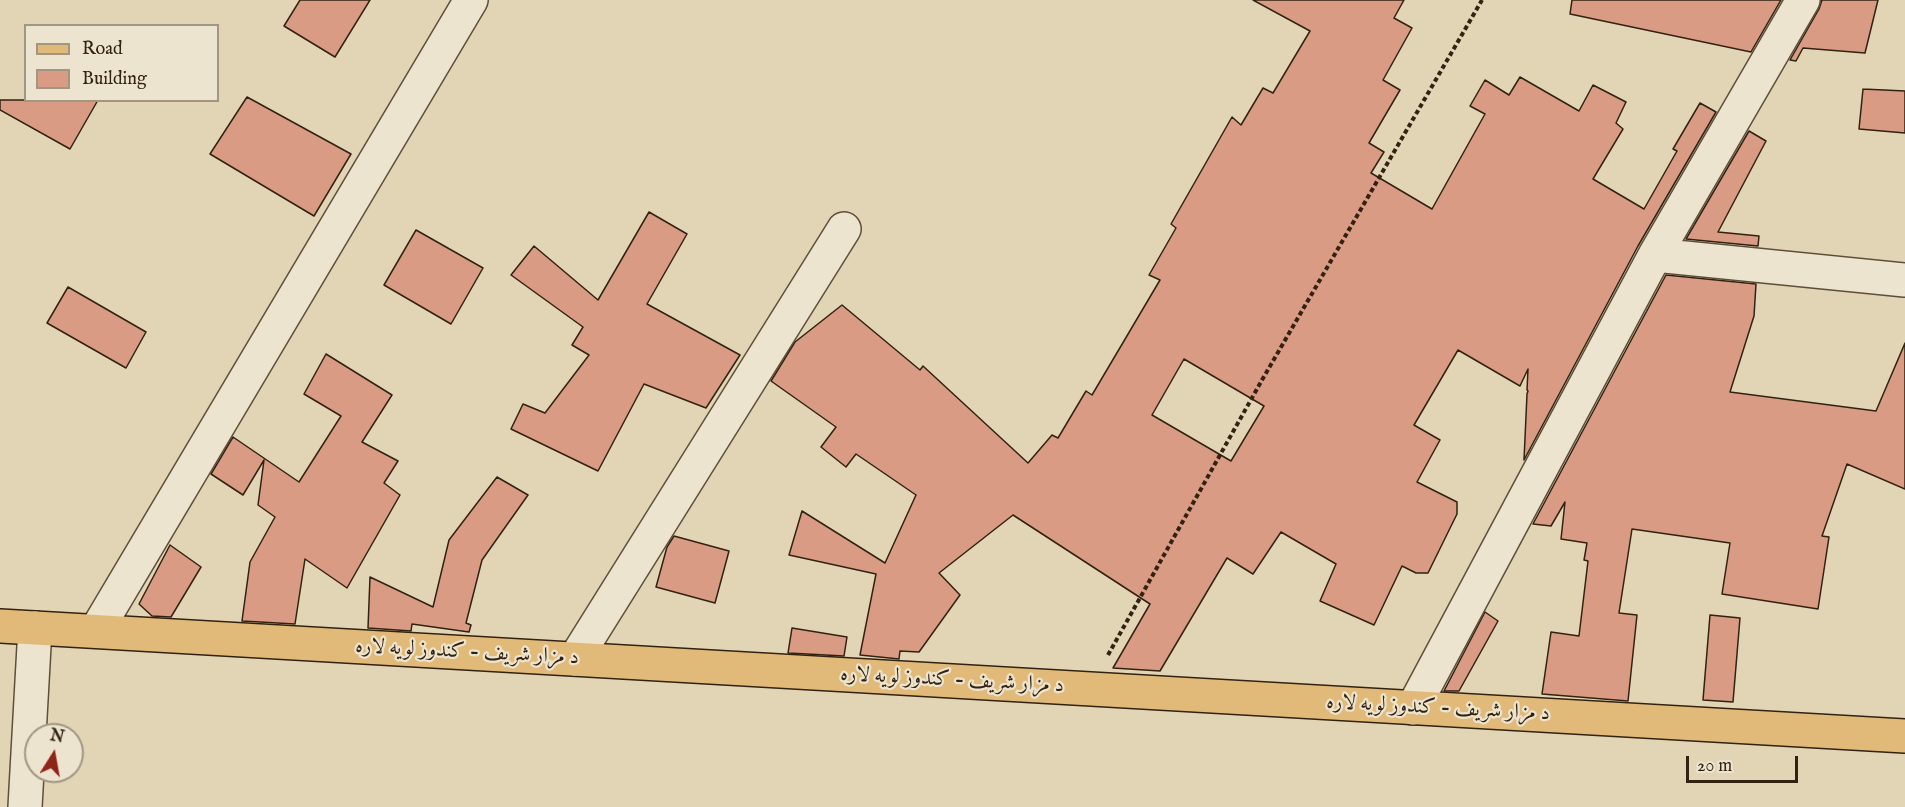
<!DOCTYPE html>
<html>
<head>
<meta charset="utf-8">
<style>
	body { margin:0 }
	#map { position:relative; width:1905px; height:807px; overflow:hidden; background:#e2d5b5; font-family:"IM FELL English",serif }
	canvas { display:block }
	.legend { position:absolute; left:24px; top:24px; width:195px; height:78px; box-sizing:border-box; background:#ece4cf; border:2px solid #a29683; margin:0; padding:8px 10px; list-style:none; font-size:18px; color:#322211 }
	.legend li { display:flex; align-items:center; gap:12px; height:30px }
	.legend b { width:30px; border:2px solid #a29683 }
	.north { position:absolute; left:24px; top:723px; width:60px; height:60px; box-sizing:border-box; background:#ece4cf; border:2px solid #a29683; border-radius:50%; rotate:11deg; font-size:16px; font-weight:700; line-height:24px; text-align:center; color:#322211 }
	.north::after { content:''; display:block; margin:auto; width:21px; height:27px; background:#8f2418; clip-path:polygon(50% 0,100% 100%,50% 72%,0 100%) }
	.scale { position:absolute; left:1686px; top:756px; width:112px; height:27px; box-sizing:border-box; border:3px solid #322211; border-top:0; padding-left:8px; font-size:18px; line-height:21px; white-space:nowrap; color:#322211; -webkit-text-stroke:4px #ece4cf; paint-order:stroke }
</style>
</head>
<body>
<div id="map">
<canvas width="1905" height="807"></canvas>
<ul class="legend">
<li><b style="height:8px;background:#e1ba7a"></b>Road</li>
<li><b style="height:16px;background:#d99b84"></b>Building</li>
</ul>
<div class="north">N</div>
<div class="scale">20 m</div>
</div>
<script>
const context = document.querySelector('canvas').getContext('2d');
context.lineJoin = 'round';
function fill(path, color) { context.fillStyle = color; context.fill(path, 'evenodd'); }
const toPath = rows => new Path2D(rows.map(r => 'M' + r).join(''));
function stroke(path, color, width, dash) { context.strokeStyle = color; context.lineWidth = width; context.lineCap = dash ? 'butt' : 'round'; context.setLineDash(dash || []); context.stroke(path); }
function label(font, color, halo, rows, align = 'center') {
  context.font = font + ' "IM FELL English",Amiri,serif'; context.lineWidth = 4.5; context.setLineDash([]); context.textBaseline = 'middle'; context.strokeStyle = halo; context.fillStyle = color; for (const [text, x, y, turn = 0] of rows) {
    context.save(); context.translate(x, y); context.rotate((+turn || 0) * Math.PI / 180); context.textAlign = isNaN(turn) ? turn : align; if (halo) context.strokeText(text, 0, 0); context.fillText(text, 0, 0); context.restore();
  }
}
const building = toPath([
	[300,0,370,0,335,57,284,26,300,0],
	[1253,0,1404,0,1394,18,1412,28,1383,80,1400,90,1369,143,1384,152,1371,173,1432,209,1485,114,1470,106,1485,80,1509,95,1520,77,1579,111,1593,85,1626,102,1616,123,1623,129,1593,179,1644,209,1677,151,1673,149,1700,103,1716,112,1638,246,1524,460,1527,394,1528,391,1527,390,1528,369,1520,386,1458,350,1414,425,1440,440,1417,482,1457,502,1457,514,1428,573,1416,573,1402,566,1374,625,1320,601,1336,564,1281,532,1253,574,1227,558,1160,671,1113,668,1150,604,1013,515,939,573,960,595,919,652,900,651,899,659,860,655,876,574,789,555,802,511,885,563,916,495,856,454,846,467,821,447,836,427,771,381,795,342,842,305,920,370,923,366,1028,463,1052,435,1058,438,1086,391,1092,395,1160,280,1149,275,1176,228,1171,224,1232,117,1241,125,1263,88,1273,93,1310,31,1253,0],
	[1184,359,1264,406,1231,461,1152,415,1184,359],
	[1572,0,1781,0,1751,52,1570,14,1572,0],
	[1822,0,1878,0,1865,53,1803,48,1796,61,1790,60,1819,9,1822,0],
	[1863,89,1905,91,1905,133,1859,129,1863,89],
	[247,97,351,154,314,216,210,154,247,97],
	[0,100,98,100,70,149,0,110,0,100],
	[1749,131,1766,141,1718,232,1759,236,1758,246,1686,239,1749,131],
	[649,212,687,234,647,304,740,355,706,408,644,384,598,471,511,429,523,404,545,413,589,355,572,345,583,327,511,275,534,246,598,300,649,212],
	[416,230,483,268,451,324,384,285,416,230],
	[1666,275,1756,284,1754,316,1730,392,1876,411,1905,343,1905,489,1847,464,1822,536,1829,537,1818,609,1722,594,1730,543,1632,529,1619,613,1637,615,1628,701,1542,694,1551,632,1579,636,1588,561,1584,560,1587,543,1561,539,1565,502,1551,526,1533,524,1666,275],
	[68,287,146,332,126,368,47,323,68,287],
	[326,354,392,395,362,442,398,461,384,483,400,495,347,588,305,559,295,624,242,621,250,562,275,517,258,505,264,460,243,495,211,474,233,437,299,482,341,416,304,394,326,354],
	[497,477,528,495,482,560,466,623,471,625,469,632,412,624,411,631,368,628,370,577,433,607,449,540,497,477],
	[674,536,729,551,715,603,656,587,667,547,674,536],
	[170,545,201,567,171,617,152,616,139,604,170,545],
	[1485,612,1498,621,1459,691,1444,691,1485,612],
	[1710,615,1740,618,1733,702,1703,700,1710,615],
	[792,628,847,637,844,656,788,653,792,628]
]);
fill(building, '#d99b84');
stroke(building, '#322211', 1.5);
const street = toPath([
	[1655,255,1905,280],
	[96,631,471,0],
	[575,659,844,229],
	[1413,708,1655,255,1803,0],
	[25,807,35,628]
]);
const primary = toPath([
	[0,626,1905,736]
]);
stroke(street, '#5e4f3a', 36);
stroke(primary, '#322211', 36);
stroke(toPath([
	[1108,655,1262,380,1482,0]
]), '#322211', 4, [4.5, 3]);
stroke(street, '#ece4cf', 33);
stroke(primary, '#e1ba7a', 33);
label('21px', '#322211', '#ece4cf', [
	["د مزار شریف - کندوز لویه لاره",467,653,3],
	["د مزار شریف - کندوز لویه لاره",952,681,3],
	["د مزار شریف - کندوز لویه لاره",1438,709,3]
]);
</script>
</body>
</html>
